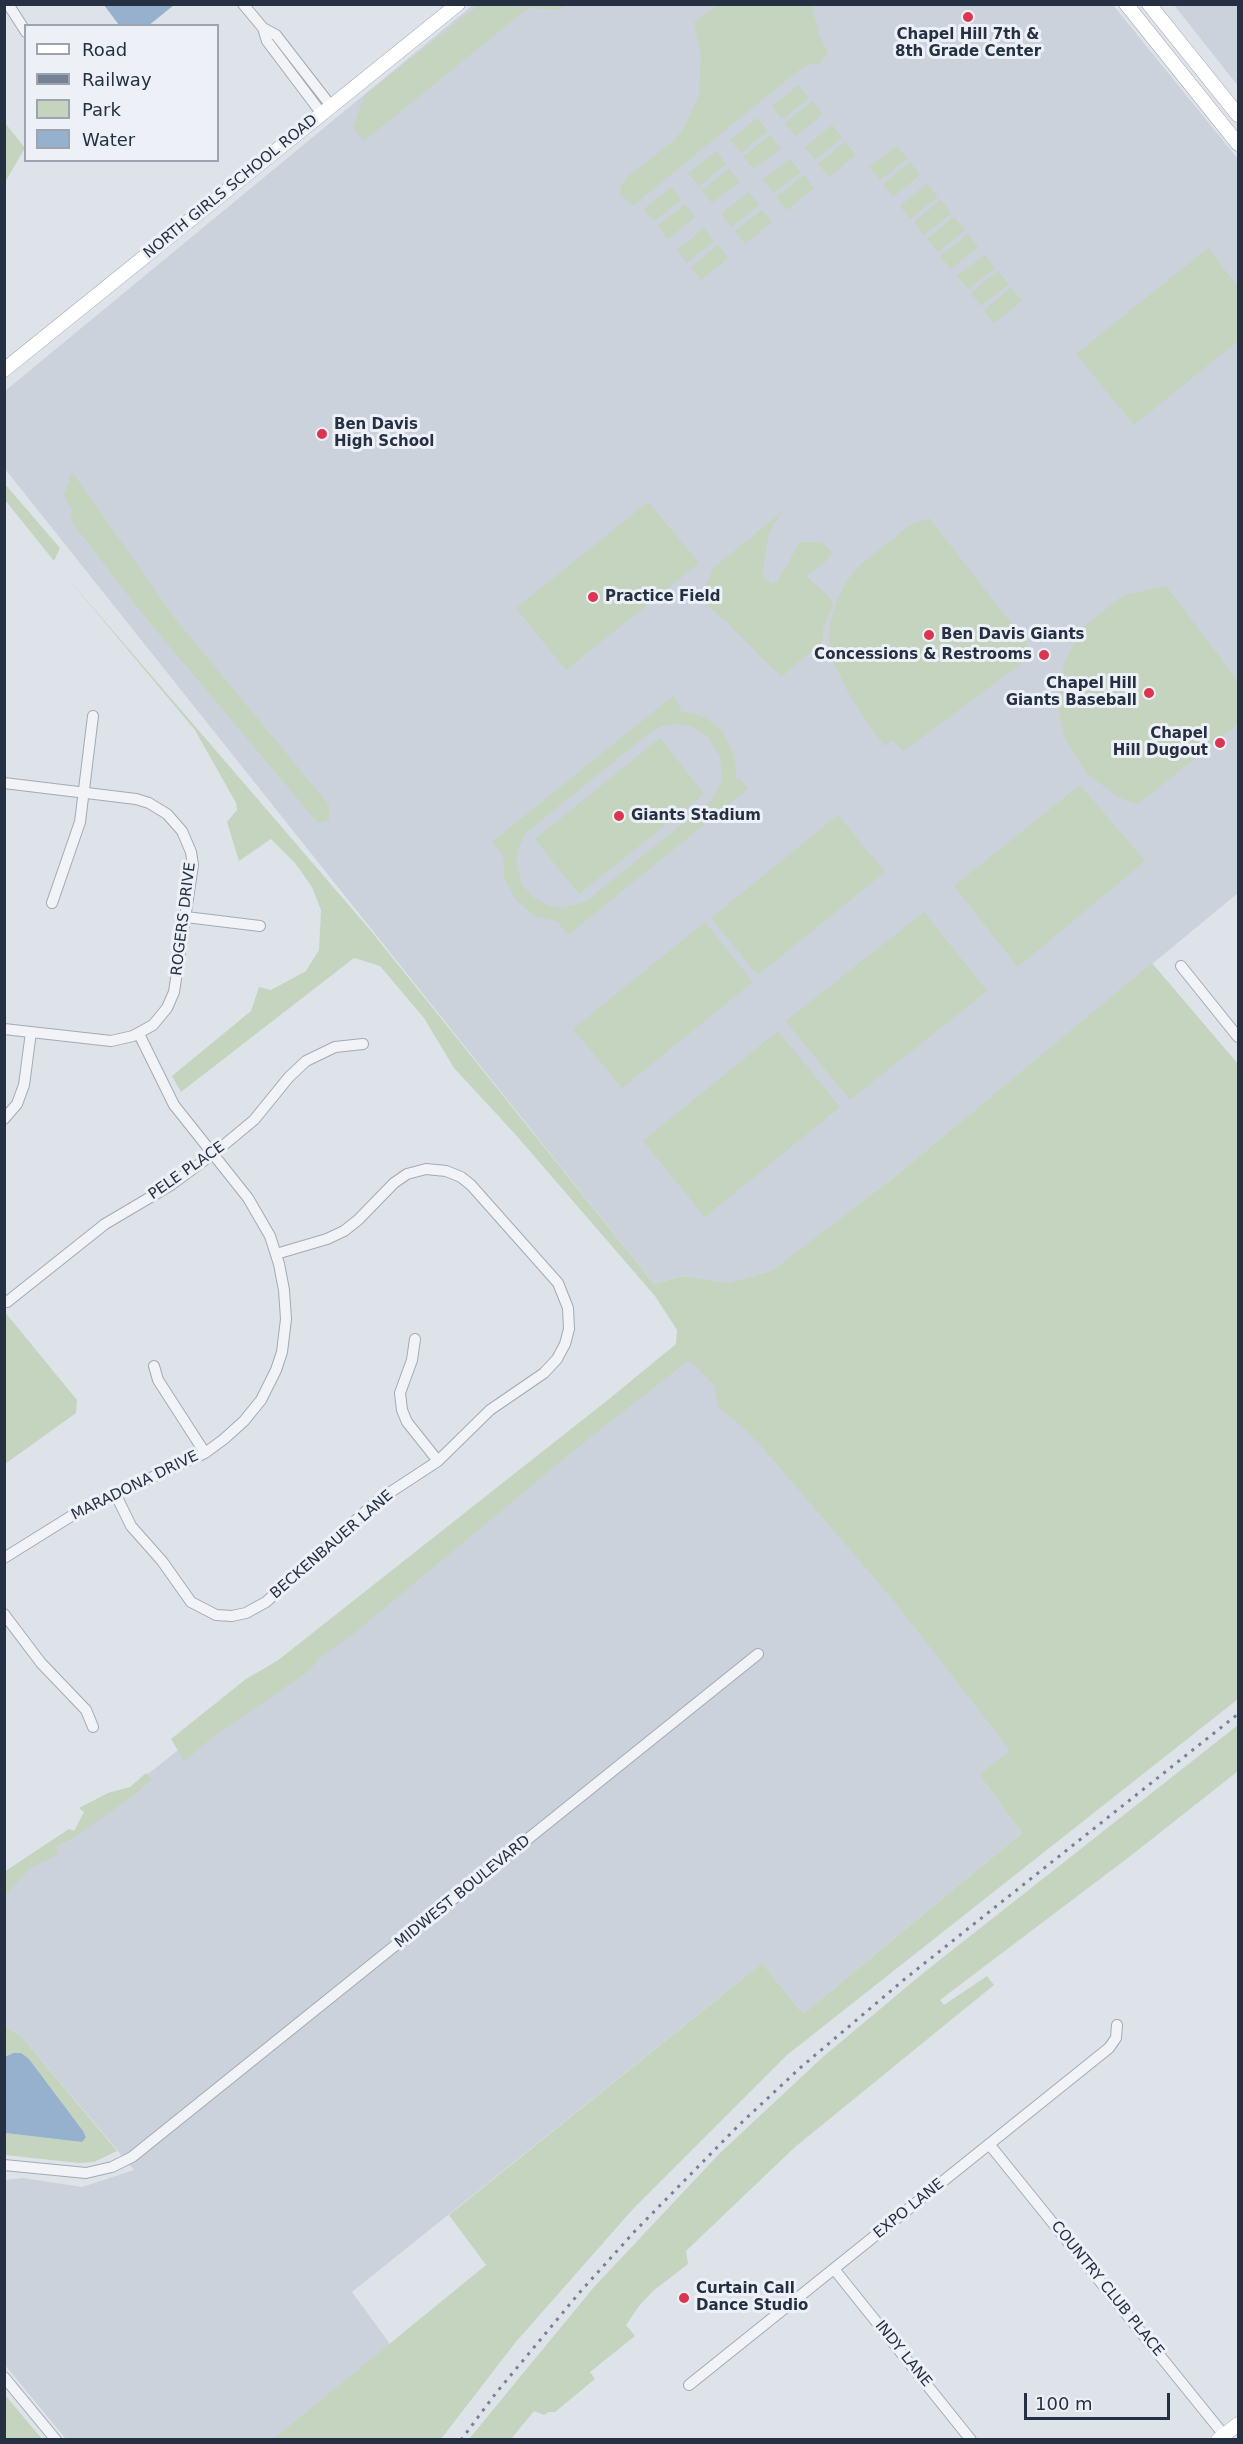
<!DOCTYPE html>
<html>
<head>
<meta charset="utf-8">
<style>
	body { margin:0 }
	#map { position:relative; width:1243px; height:2444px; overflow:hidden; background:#dee3e9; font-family:"DejaVu Sans",sans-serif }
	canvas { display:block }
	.frame { position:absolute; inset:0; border:6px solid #253042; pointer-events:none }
	.legend { position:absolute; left:24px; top:24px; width:195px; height:138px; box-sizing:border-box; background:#edf1f7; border:2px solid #9da4af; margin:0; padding:8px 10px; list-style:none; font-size:18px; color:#253042 }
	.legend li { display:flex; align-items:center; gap:12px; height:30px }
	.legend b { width:30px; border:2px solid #9da4af }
	.scale { position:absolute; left:1024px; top:2393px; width:146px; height:27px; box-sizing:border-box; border:3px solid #253042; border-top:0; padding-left:8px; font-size:18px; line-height:21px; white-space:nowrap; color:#253042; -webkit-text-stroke:4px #edf1f7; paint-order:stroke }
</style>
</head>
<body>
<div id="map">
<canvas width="1243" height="2444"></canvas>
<div class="frame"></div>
<ul class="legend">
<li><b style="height:8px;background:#fff"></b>Road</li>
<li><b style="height:8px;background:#768294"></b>Railway</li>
<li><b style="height:16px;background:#c4d4be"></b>Park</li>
<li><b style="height:16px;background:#95b1cd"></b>Water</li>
</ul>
<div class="scale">100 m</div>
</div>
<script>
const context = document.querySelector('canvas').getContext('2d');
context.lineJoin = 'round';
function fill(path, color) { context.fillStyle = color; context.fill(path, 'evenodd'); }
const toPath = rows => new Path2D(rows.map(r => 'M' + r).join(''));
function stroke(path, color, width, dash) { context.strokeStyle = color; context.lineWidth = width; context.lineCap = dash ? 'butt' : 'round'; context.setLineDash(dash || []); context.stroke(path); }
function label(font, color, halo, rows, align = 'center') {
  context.font = font + ' "DejaVu Sans",sans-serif'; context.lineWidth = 6; context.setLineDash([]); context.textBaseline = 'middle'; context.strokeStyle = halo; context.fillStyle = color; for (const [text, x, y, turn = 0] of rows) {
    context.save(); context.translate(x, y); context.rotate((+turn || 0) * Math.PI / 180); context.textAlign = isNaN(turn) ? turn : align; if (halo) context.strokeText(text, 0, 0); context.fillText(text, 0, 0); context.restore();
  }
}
fill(toPath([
	[473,5,1113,5,1238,159,1238,893,893,1178,772,1272,729,1283,683,1276,654,1284,5,469,5,391],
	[1174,5,1238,5,1238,86],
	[695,1338,1021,1742,979,1775,1022,1833,803,2014,762,1963,352,2292,390,2344,273,2439,66,2439,5,2365,4,2180,23,2178,82,2187,134,2170,22,2037,5,2026,5,1888]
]), '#ccd2db');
fill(toPath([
	[479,5,568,5,557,10,528,8,364,141,353,127,365,95],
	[717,5,814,5,813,11,819,34,828,53,819,64,809,64,800,69,634,205,619,194,621,186,626,178,672,142,683,130,699,94,701,56,694,23],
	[799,85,809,98,782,119,772,106],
	[812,101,823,114,796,136,785,123],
	[757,118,768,131,741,153,730,140],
	[5,123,25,148,5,182],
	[832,125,842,138,815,160,805,147],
	[770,135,781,148,754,169,743,157],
	[845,142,856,155,829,177,818,164],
	[897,146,907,159,880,180,869,167],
	[716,151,726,164,699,186,688,173],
	[790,159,801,172,773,193,763,180],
	[910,162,920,175,893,197,883,184],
	[729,169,740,182,712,203,702,190],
	[804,175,814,188,787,210,776,197],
	[927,184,938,197,910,219,900,206],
	[671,187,682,200,654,221,644,209],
	[749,192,759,205,732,227,721,214],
	[941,200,951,214,924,235,914,222],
	[685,204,695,217,668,239,658,226],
	[762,210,772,222,745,244,735,231],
	[954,217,965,230,938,252,927,239],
	[704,228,714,241,687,263,677,250],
	[968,234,978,247,951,269,940,256],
	[718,245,728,258,701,280,691,267],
	[1208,248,1238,287,1238,341,1134,425,1076,354],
	[985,255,995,268,968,289,957,276],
	[998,271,1009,284,981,306,971,293],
	[1011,288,1022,301,994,323,984,310],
	[72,472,176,620,329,805,329,820,318,823,145,617,71,521,72,510,64,495],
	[4,483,60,548,54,561,5,500],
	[648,502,699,563,566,670,516,608],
	[781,513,769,532,762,576,771,584,778,581,800,542,821,542,832,552,824,563,806,576,830,598,833,606,823,628,823,641,781,677,731,626,701,600,713,568],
	[929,518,1028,645,1026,660,904,751,892,740,885,746,869,726,848,692,833,661,829,638,831,620,838,598,846,582,859,566,910,525],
	[65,575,371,931,654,1284,683,1276,729,1283,772,1271,893,1178,1152,963,1238,1064,1238,1699,787,2055,633,2209,515,2343,441,2439,273,2439,486,2265,449,2215,762,1963,803,2014,1022,1833,979,1775,1010,1750,895,1602,763,1448,744,1428,719,1408,714,1385,689,1360,578,1447,353,1634,322,1656,306,1673,218,1733,184,1761,171,1739,246,1679,277,1661,609,1399,676,1344,677,1330,655,1296,515,1134,454,1068,424,1018,380,966,354,958,181,1092,172,1076,251,1011,259,987,271,990,306,971,319,950,321,910,312,887,295,863,271,839,239,861,227,822,237,810,236,803,195,730],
	[1166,586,1238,681,1238,724,1138,804,1120,798,1087,774,1065,738,1057,705,1064,663,1081,629,1122,596],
	[673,696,681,707,678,710,705,717,723,732,735,757,736,781,739,778,748,789,568,935,559,924,560,922,535,916,517,901,504,878,503,851,501,853,492,842],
	[678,724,693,727,707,736,720,756,722,780,711,801,585,902,562,908,547,905,533,897,522,885,516,862,519,846,527,832,648,734,662,726],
	[660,738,704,794,579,894,535,839],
	[1080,785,1145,861,1018,967,954,886],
	[838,815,885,872,758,975,711,918],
	[924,912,987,991,850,1100,786,1021],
	[705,922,753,982,622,1088,573,1029],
	[778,1031,840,1107,705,1217,643,1141],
	[4,1311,77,1400,76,1413,5,1464],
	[1238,1725,1238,1771,1133,1854,940,2000,944,2005,987,1976,994,1985,795,2147,686,2251,688,2264,653,2291,639,2306,626,2325,635,2336,590,2372,595,2379,555,2412,549,2412,544,2415,534,2411,511,2439,469,2439,594,2287,720,2153,824,2056,922,1974],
	[146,1773,152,1779,133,1796,76,1836,57,1846,58,1854,29,1869,5,1896,4,1872,69,1829,74,1831,84,1812,79,1808,108,1793,130,1787],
	[5,2026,22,2037,117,2151,94,2162,79,2163,5,2155,5,2133,82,2142,86,2136,29,2059,13,2053,5,2057],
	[5,2395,42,2439,5,2439]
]), '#c4d4be');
fill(toPath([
	[104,5,174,5,148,26,119,25],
	[13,2053,21,2053,29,2059,83,2131,86,2137,82,2142,5,2133,5,2057]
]), '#95b1cd');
const minor = toPath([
	[8,4,26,32],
	[243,4,263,28,267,41,322,114],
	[263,28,276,35,331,106],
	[4,783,136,799,149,803,167,814,182,831,191,852,193,865,174,992,167,1008,153,1025,133,1036,111,1041,4,1029],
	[52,903,80,822,93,716],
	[186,917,260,926],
	[1181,966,1238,1037],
	[4,1119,17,1104,24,1085,31,1032],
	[7,1302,105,1224,171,1185,213,1154,254,1120,289,1077,306,1061,335,1047,363,1044],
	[415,1339,412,1360,400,1393,402,1410,407,1422,438,1461],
	[154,1366,158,1380,205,1453],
	[115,1493,131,1526,162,1561,191,1602,216,1615,232,1616,246,1613,266,1602,377,1501,438,1461,490,1410,544,1373,557,1359,565,1344,569,1329,568,1308,558,1283,471,1185,461,1177,446,1171,426,1169,407,1174,394,1183,358,1220,344,1231,327,1239,276,1254],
	[4,1558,81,1510,205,1453,224,1439,244,1421,261,1400,276,1370,282,1352,286,1319,284,1290,279,1264,270,1236,248,1198,174,1105,139,1034],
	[4,1614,41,1663,86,1710,93,1727],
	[989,2144,1224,2435],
	[4,2165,86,2173,112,2167,132,2157,758,1654],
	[834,2269,971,2440],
	[4,2377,56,2440],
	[689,2385,1109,2048,1116,2038,1117,2025]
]);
const major = toPath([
	[1126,4,1238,144],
	[1149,4,1238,115],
	[4,370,458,4],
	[1218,2440,1238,2424]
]);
stroke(minor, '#a3aab4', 12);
stroke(major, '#9ca7b6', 15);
stroke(minor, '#f1f3f7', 10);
stroke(major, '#fff', 14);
stroke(toPath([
	[461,2440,496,2393,580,2292,635,2231,739,2125,800,2068,906,1978,1238,1714]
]), '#768294', 3, [3, 6]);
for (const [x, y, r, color] of [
	[968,17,6,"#dc3552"],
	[322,434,6,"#dc3552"],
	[593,597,6,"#dc3552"],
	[929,635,6,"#dc3552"],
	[1044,655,6,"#dc3552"],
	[1149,693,6,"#dc3552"],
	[1220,743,6,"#dc3552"],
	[619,816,6,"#dc3552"],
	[684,2298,6,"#dc3552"]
]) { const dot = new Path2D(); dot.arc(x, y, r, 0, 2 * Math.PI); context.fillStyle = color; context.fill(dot); stroke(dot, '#edf1f7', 2); }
label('bold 15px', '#253042', '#edf1f7', [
	["Chapel Hill 7th &",968,35,"center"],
	["8th Grade Center",968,52,"center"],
	["Ben Davis",334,425],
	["High School",334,442],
	["Practice Field",605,597],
	["Ben Davis Giants",941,635],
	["Concessions & Restrooms",1032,655,"right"],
	["Chapel Hill",1137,684,"right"],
	["Giants Baseball",1137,701,"right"],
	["Chapel",1208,734,"right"],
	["Hill Dugout",1208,751,"right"],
	["Giants Stadium",631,816],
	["Curtain Call",696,2289],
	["Dance Studio",696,2306]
], 'left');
label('15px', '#253042', '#edf1f7', [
	["NORTH GIRLS SCHOOL ROAD",231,187,-39],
	["ROGERS DRIVE",184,919,-83],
	["PELE PLACE",187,1171,-35],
	["MARADONA DRIVE",135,1486,-26],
	["BECKENBAUER LANE",332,1545,-41],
	["MIDWEST BOULEVARD",463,1892,-39],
	["EXPO LANE",909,2209,-39],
	["COUNTRY CLUB PLACE",1107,2289,51],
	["INDY LANE",903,2354,51]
]);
</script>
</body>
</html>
